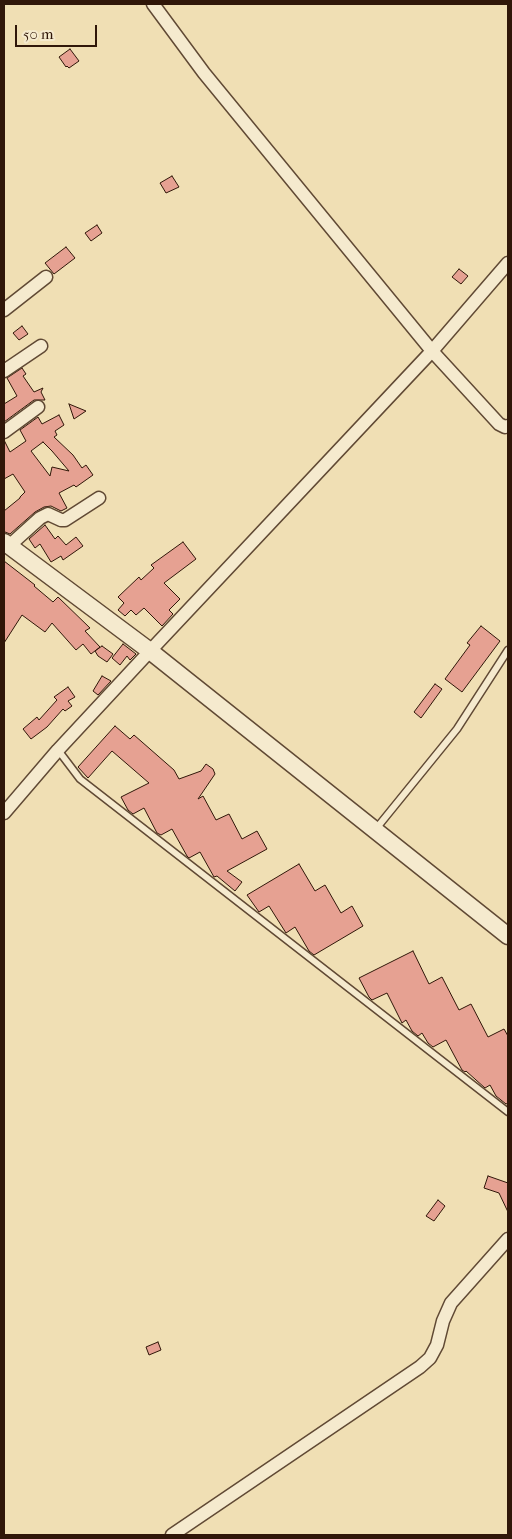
<!DOCTYPE html>
<html>
<head>
<meta charset="utf-8">
<style>
	body { margin:0 }
	#map { position:relative; width:512px; height:1539px; overflow:hidden; background:#f0dfb4; font-family:"IM FELL French Canon",serif }
	canvas { display:block }
	.frame { position:absolute; inset:0; border:5px solid #301709; pointer-events:none }
	.scale { position:absolute; left:15px; top:25px; width:82px; height:22px; box-sizing:border-box; border:2px solid #301709; border-top:0; padding-left:6px; font-size:15px; line-height:18px; white-space:nowrap; color:#301709; -webkit-text-stroke:4px #f5eace; paint-order:stroke }
</style>
</head>
<body>
<div id="map">
<canvas width="512" height="1539"></canvas>
<div class="frame"></div>
<div class="scale">50 m</div>
</div>
<script>
const context = document.querySelector('canvas').getContext('2d');
context.lineJoin = 'round';
function fill(path, color) { context.fillStyle = color; context.fill(path, 'evenodd'); }
const toPath = rows => new Path2D(rows.map(r => 'M' + r).join(''));
function stroke(path, color, width, dash) { context.strokeStyle = color; context.lineWidth = width; context.lineCap = dash ? 'butt' : 'round'; context.setLineDash(dash || []); context.stroke(path); }
const building = toPath([
	[70,49,79,61,69,68,67,66,66,67,59,57,70,49],
	[172,176,179,187,166,193,160,183,172,176],
	[97,225,102,233,91,241,85,233,97,225],
	[66,247,75,258,54,274,45,263,66,247],
	[459,269,468,276,461,284,452,277,459,269],
	[22,326,28,334,19,340,13,333,22,326],
	[22,368,26,374,23,376,34,392,43,388,41,392,45,400,34,400,4,422,4,404,17,396,7,378,22,368],
	[69,404,86,411,74,419,69,404],
	[59,415,64,425,55,431,57,435,54,437,73,455,82,468,86,465,93,475,76,487,74,485,59,493,67,508,61,511,51,506,44,507,35,512,10,534,5,532,4,531,4,511,20,498,20,497,25,492,13,474,4,479,4,440,10,452,26,441,20,430,38,417,42,424,59,415],
	[43,442,52,451,69,471,52,467,50,476,31,451,43,442],
	[45,525,55,539,58,536,66,545,76,537,83,546,63,560,61,556,51,562,40,544,35,548,29,539,45,525],
	[183,542,196,559,164,583,180,599,169,610,173,614,162,626,144,608,136,615,131,610,125,616,118,610,124,603,118,597,139,577,141,580,154,568,151,565,183,542],
	[4,561,35,585,34,586,53,602,58,597,90,628,85,631,100,647,91,654,83,644,76,650,52,623,45,632,22,615,4,643,4,561],
	[481,626,500,641,462,692,445,679,470,645,467,643,481,626],
	[123,644,136,654,130,660,127,656,120,665,112,658,123,644],
	[102,646,113,654,107,662,98,656,95,651,102,646],
	[102,676,111,681,98,695,93,691,102,676],
	[435,684,442,689,421,718,414,712,435,684],
	[68,687,75,697,68,701,72,706,65,711,63,709,47,727,31,739,23,729,37,717,39,720,57,700,54,697,68,687],
	[115,726,130,739,134,735,174,770,179,779,201,771,206,764,213,769,215,774,198,799,203,796,216,820,229,814,242,839,257,831,267,849,227,871,242,882,235,891,217,876,214,877,200,852,189,858,187,856,172,829,161,835,157,833,144,808,133,814,128,810,121,797,149,783,112,751,88,778,78,767,115,726],
	[299,864,315,891,325,885,341,913,352,906,363,926,314,955,309,951,295,927,286,933,269,906,259,912,247,895,299,864],
	[413,951,429,984,442,977,459,1010,471,1004,488,1037,504,1029,508,1036,508,1103,506,1104,496,1096,490,1085,485,1088,466,1071,465,1072,462,1070,446,1040,433,1047,428,1043,422,1033,418,1036,412,1031,406,1020,402,1023,387,993,372,1000,369,997,359,978,413,951],
	[488,1176,508,1183,508,1212,499,1193,484,1188,488,1176],
	[438,1200,445,1206,434,1221,426,1216,438,1200],
	[158,1342,161,1350,149,1355,146,1347,158,1342]
]);
fill(building, '#e6a192');
stroke(building, '#301709', 1);
const service = toPath([
	[58,750,80,779,508,1112],
	[375,830,457,729,508,650]
]);
const minor = toPath([
	[153,4,204,73,432,351,499,424,505,427,508,426],
	[4,310,46,277],
	[4,371,41,346],
	[4,432,38,407],
	[9,546,40,518,48,514,61,520,65,520,99,498],
	[4,813,58,750,150,651,432,351,508,263],
	[172,1535,420,1367,430,1358,437,1345,443,1321,451,1303,508,1239]
]);
const tertiary = toPath([
	[4,542,150,651,508,936]
]);
stroke(service, '#604934', 9);
stroke(minor, '#604934', 15);
stroke(tertiary, '#604934', 19);
stroke(service, '#f5eace', 6);
stroke(minor, '#f5eace', 12);
stroke(tertiary, '#f5eace', 16);
</script>
</body>
</html>
